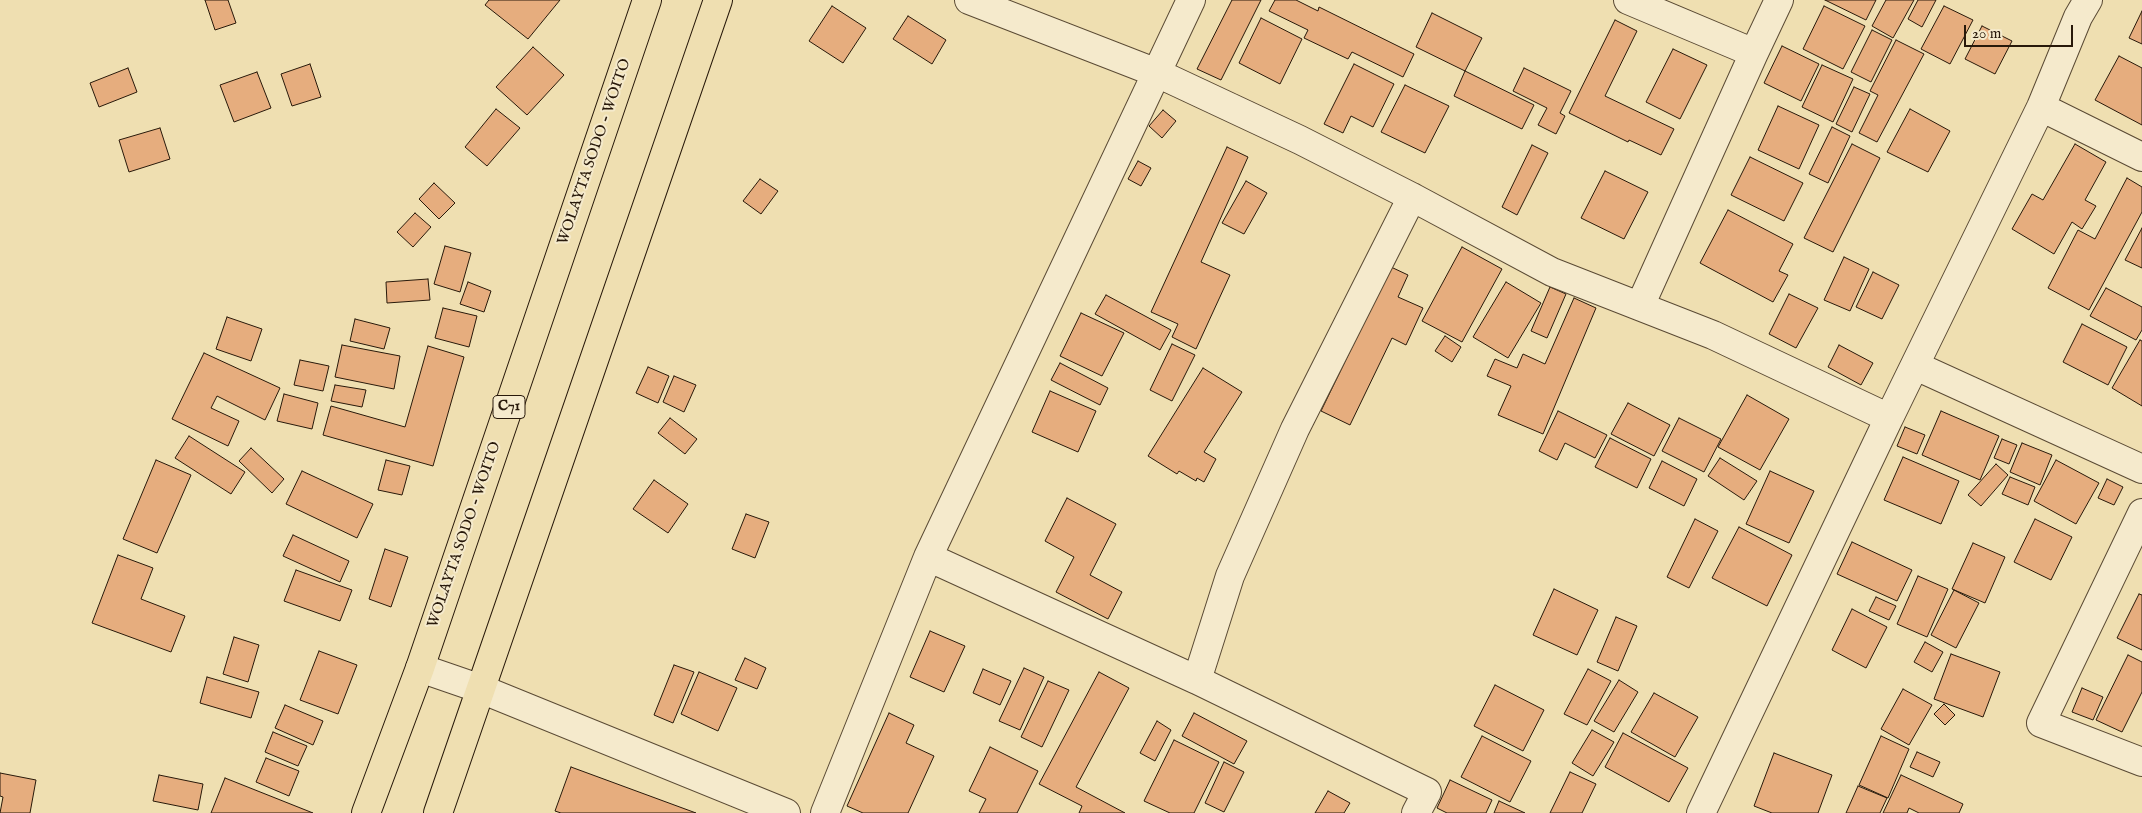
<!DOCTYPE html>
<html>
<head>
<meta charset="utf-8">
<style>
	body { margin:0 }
	#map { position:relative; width:2142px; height:813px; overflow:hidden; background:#efdfb1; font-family:"IM FELL English",serif }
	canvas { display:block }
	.scale { position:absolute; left:1964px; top:25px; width:109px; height:22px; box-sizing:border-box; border:2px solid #28190a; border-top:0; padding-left:6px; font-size:15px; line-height:18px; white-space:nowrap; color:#28190a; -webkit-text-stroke:4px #f5eacc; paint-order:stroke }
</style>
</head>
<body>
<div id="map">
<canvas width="2142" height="813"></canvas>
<div class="scale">20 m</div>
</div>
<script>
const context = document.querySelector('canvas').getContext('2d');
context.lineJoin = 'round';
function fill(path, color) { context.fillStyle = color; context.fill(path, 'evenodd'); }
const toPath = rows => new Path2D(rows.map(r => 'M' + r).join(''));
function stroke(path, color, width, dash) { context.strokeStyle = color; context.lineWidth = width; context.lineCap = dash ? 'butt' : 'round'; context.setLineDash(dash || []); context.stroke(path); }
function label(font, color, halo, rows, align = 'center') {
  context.font = font + ' "IM FELL English",serif'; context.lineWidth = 4; context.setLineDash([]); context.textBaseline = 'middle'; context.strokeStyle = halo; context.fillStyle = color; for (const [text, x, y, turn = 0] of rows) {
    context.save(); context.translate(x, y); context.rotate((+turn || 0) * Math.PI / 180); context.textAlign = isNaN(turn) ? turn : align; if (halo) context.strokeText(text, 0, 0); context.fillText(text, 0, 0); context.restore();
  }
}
const building = toPath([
	[205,0,228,0,236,23,215,30,205,0],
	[489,0,560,0,528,39,485,5,489,0],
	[1232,0,1261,0,1221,80,1197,69,1232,0],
	[1275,0,1296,0,1318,11,1319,7,1414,54,1403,77,1352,52,1348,59,1304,38,1308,30,1269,11,1275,0],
	[1825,0,1876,0,1866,20,1825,0],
	[1886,0,1914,0,1893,38,1872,26,1886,0],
	[1918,0,1936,0,1922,27,1908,19,1918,0],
	[832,6,866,28,843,63,809,41,832,6],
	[1824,6,1865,26,1843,69,1803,49,1824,6],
	[1944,6,1973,20,1950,64,1921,49,1944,6],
	[2142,11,2142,44,2129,38,2142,11],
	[1432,13,1482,38,1465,71,1416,47,1432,13],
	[908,16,946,40,932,64,893,39,908,16],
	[1261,18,1302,39,1280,84,1239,63,1261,18],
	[1615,20,1637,31,1605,96,1674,129,1661,155,1629,140,1628,142,1569,113,1615,20],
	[1982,26,2012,41,1995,74,1965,59,1982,26],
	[1872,30,1892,40,1871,82,1851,72,1872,30],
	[1896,40,1924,54,1877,142,1859,133,1878,95,1870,91,1896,40],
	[1782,46,1819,64,1801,101,1764,83,1782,46],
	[533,47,564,75,527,115,496,87,533,47],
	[1673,49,1707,65,1680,119,1646,102,1673,49],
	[2119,56,2142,68,2142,125,2095,100,2119,56],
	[310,64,321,97,292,106,281,74,310,64],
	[1354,64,1394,84,1373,127,1351,116,1343,133,1324,124,1354,64],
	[1822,65,1853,79,1833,122,1802,107,1822,65],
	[128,68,137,92,99,107,90,83,128,68],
	[1524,68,1571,91,1560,113,1565,116,1556,134,1538,125,1547,108,1513,91,1524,68],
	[1465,71,1534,105,1522,129,1454,96,1465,71],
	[257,72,271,108,234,122,220,85,257,72],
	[1405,85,1449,106,1425,153,1381,132,1405,85],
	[1854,87,1870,94,1852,132,1836,124,1854,87],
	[1778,106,1819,125,1799,169,1758,150,1778,106],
	[496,109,520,128,487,166,465,147,496,109],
	[1910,109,1950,131,1928,172,1887,152,1910,109],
	[1163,110,1176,121,1162,138,1149,126,1163,110],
	[1832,127,1850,136,1828,183,1809,174,1832,127],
	[160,128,170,159,129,172,119,140,160,128],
	[1852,144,1880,158,1833,252,1804,238,1852,144],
	[2075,144,2106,162,2085,200,2096,206,2082,229,2072,222,2054,254,2012,229,2032,194,2043,200,2075,144],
	[1532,145,1548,153,1517,215,1502,207,1532,145],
	[1227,147,1248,157,1201,262,1230,275,1196,349,1172,337,1178,324,1151,312,1227,147],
	[1750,157,1803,183,1784,221,1731,195,1750,157],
	[1138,161,1151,168,1141,186,1128,179,1138,161],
	[1605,171,1648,192,1624,239,1581,218,1605,171],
	[2127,178,2142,187,2142,212,2089,310,2048,288,2078,230,2095,239,2127,178],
	[760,179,778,191,761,214,743,201,760,179],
	[1246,181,1267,193,1244,234,1222,223,1246,181],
	[434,183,455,203,439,219,419,199,434,183],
	[1728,210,1793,244,1779,271,1788,275,1773,302,1700,263,1728,210],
	[415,213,431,227,413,247,397,232,415,213],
	[2142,228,2142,268,2125,260,2142,228],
	[445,246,471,253,460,292,434,284,445,246],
	[1462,247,1502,269,1462,342,1422,321,1462,247],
	[1844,257,1869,269,1850,311,1824,300,1844,257],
	[1391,267,1408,275,1398,297,1423,308,1406,345,1392,338,1350,425,1321,411,1391,267],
	[1873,272,1899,285,1882,319,1856,307,1873,272],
	[428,279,430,300,387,303,386,282,428,279],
	[468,282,491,291,484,312,460,304,468,282],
	[1506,282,1541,303,1508,358,1473,337,1506,282],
	[1550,287,1566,294,1547,338,1531,331,1550,287],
	[2106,288,2142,307,2142,330,2136,340,2090,316,2106,288],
	[1789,294,1818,308,1796,348,1769,334,1789,294],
	[1106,295,1171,330,1160,350,1095,314,1106,295],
	[1574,298,1596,308,1543,434,1498,415,1511,386,1487,376,1495,359,1517,368,1523,354,1545,364,1574,298],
	[443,308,477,316,469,347,435,338,443,308],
	[1081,313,1124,333,1102,376,1060,356,1081,313],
	[227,317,262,329,251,361,216,349,227,317],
	[355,319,390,328,384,349,350,341,355,319],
	[2082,324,2127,347,2108,385,2063,362,2082,324],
	[1445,336,1461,347,1452,362,1435,351,1445,336],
	[2140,340,2142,341,2142,406,2112,388,2140,340],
	[1172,344,1195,355,1172,401,1150,390,1172,344],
	[342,345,400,356,394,389,335,377,342,345],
	[1839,345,1873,363,1861,385,1828,367,1839,345],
	[428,346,464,357,433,466,323,435,331,406,405,427,428,346],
	[204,353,280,388,265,420,217,396,211,408,239,421,228,446,172,419,204,353],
	[300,360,329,366,323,391,294,385,300,360],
	[1060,363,1108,388,1100,405,1051,380,1060,363],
	[648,367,669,376,658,403,636,393,648,367],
	[1203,368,1242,392,1204,452,1216,459,1204,482,1197,478,1196,481,1179,471,1177,474,1148,456,1203,368],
	[674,376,696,385,684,412,663,402,674,376],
	[335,385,366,390,362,407,331,401,335,385],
	[1050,391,1096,411,1078,452,1032,432,1050,391],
	[284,394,318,403,312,429,277,421,284,394],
	[1747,395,1789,419,1760,470,1718,447,1747,395],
	[1628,403,1670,425,1654,456,1611,434,1628,403],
	[1558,411,1607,435,1595,458,1565,443,1557,460,1539,451,1558,411],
	[1941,411,1999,436,1980,480,1922,455,1941,411],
	[670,418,697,439,685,454,658,433,670,418],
	[1679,418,1721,439,1704,472,1662,451,1679,418],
	[1905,427,1925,435,1917,454,1897,446,1905,427],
	[189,436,245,472,231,494,175,458,189,436],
	[1610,438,1651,459,1637,488,1595,467,1610,438],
	[2002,439,2017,445,2009,464,1994,458,2002,439],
	[2022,443,2052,455,2040,485,2010,472,2022,443],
	[251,448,284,479,272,493,239,461,251,448],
	[1903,457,1959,481,1941,524,1884,500,1903,457],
	[1720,458,1757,481,1744,500,1708,476,1720,458],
	[156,460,191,475,157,553,123,539,156,460],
	[386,460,410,466,402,495,378,490,386,460],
	[2056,460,2099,483,2076,524,2034,501,2056,460],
	[1662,461,1697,479,1684,506,1649,488,1662,461],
	[1996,464,2008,475,1981,506,1968,495,1996,464],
	[302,471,373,504,357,538,286,504,302,471],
	[1770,471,1814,491,1789,543,1746,524,1770,471],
	[2010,477,2035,487,2028,505,2002,494,2010,477],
	[2107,479,2123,487,2114,505,2098,498,2107,479],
	[654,480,688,504,668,533,633,509,654,480],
	[1067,498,1116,524,1090,575,1122,592,1108,619,1056,592,1074,557,1045,541,1067,498],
	[746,514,769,522,755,558,732,549,746,514],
	[1695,519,1718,531,1689,588,1667,577,1695,519],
	[2035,519,2072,537,2051,580,2014,562,2035,519],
	[1739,527,1792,555,1767,606,1712,578,1739,527],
	[293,535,349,561,340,582,283,556,293,535],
	[1852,542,1912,570,1897,601,1837,574,1852,542],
	[1973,543,2005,557,1985,603,1952,589,1973,543],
	[385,549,408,557,391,607,369,599,385,549],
	[118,555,153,568,141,599,185,616,171,652,92,623,118,555],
	[296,570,352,590,340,621,284,601,296,570],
	[1918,576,1948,589,1927,637,1897,624,1918,576],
	[1554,589,1598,610,1577,655,1533,635,1554,589],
	[1954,590,1979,603,1956,648,1931,635,1954,590],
	[2139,594,2142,595,2142,650,2117,638,2139,594],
	[1876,597,1896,606,1889,620,1869,611,1876,597],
	[1852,609,1887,627,1866,668,1832,650,1852,609],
	[1616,617,1637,626,1618,671,1597,662,1616,617],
	[930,631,965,646,944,692,910,677,930,631],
	[234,637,259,645,248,682,223,674,234,637],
	[1925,642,1943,652,1932,672,1914,662,1925,642],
	[319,651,357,665,338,714,300,700,319,651],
	[1951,654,2000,672,1983,717,1934,699,1951,654],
	[2128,655,2142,662,2142,692,2122,732,2096,720,2128,655],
	[745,658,766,668,757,689,735,680,745,658],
	[674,665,694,672,673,723,654,715,674,665],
	[1024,668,1044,677,1020,730,999,721,1024,668],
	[983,669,1011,681,1000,705,973,693,983,669],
	[1588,669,1611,681,1587,725,1564,714,1588,669],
	[699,672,737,688,718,731,681,714,699,672],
	[1099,672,1129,688,1076,787,1125,813,1079,813,1082,806,1039,784,1099,672],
	[207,677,259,692,251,718,200,703,207,677],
	[1619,680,1638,692,1614,732,1594,721,1619,680],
	[1048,681,1069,690,1042,747,1021,737,1048,681],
	[1495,685,1544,710,1523,751,1474,726,1495,685],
	[2082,688,2103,697,2093,720,2072,712,2082,688],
	[1903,689,1932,705,1909,745,1881,729,1903,689],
	[1654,693,1698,717,1675,757,1631,732,1654,693],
	[1944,704,1955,715,1945,725,1934,714,1944,704],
	[285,705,323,721,313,745,275,728,285,705],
	[889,713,914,725,906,743,934,756,908,813,863,813,847,806,889,713],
	[1194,713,1247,741,1234,764,1182,736,1194,713],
	[1157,721,1171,730,1155,761,1140,753,1157,721],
	[1592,730,1614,742,1593,776,1572,763,1592,730],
	[273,732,307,746,298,766,265,752,273,732],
	[1623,733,1688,768,1669,802,1605,767,1623,733],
	[1482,736,1531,761,1510,802,1461,777,1482,736],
	[1881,736,1909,749,1888,798,1859,785,1881,736],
	[1174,740,1219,762,1194,813,1170,813,1144,801,1174,740],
	[990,747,1038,771,1017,813,979,813,986,799,969,791,990,747],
	[1917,752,1940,762,1933,777,1910,767,1917,752],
	[1774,753,1832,775,1818,813,1772,813,1754,806,1774,753],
	[266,758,299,771,289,796,256,782,266,758],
	[1224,762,1244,772,1224,812,1205,803,1224,762],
	[571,767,696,813,561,813,555,811,571,767],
	[1570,772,1596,784,1582,813,1550,813,1570,772],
	[0,773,36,780,30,813,0,813,3,797,0,796,0,773],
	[159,775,203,784,198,810,153,801,159,775],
	[1901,775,1963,804,1959,813,1919,813,1909,808,1907,813,1883,813,1901,775],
	[225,778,313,813,211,813,225,778],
	[1450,780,1492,800,1486,813,1447,813,1437,808,1450,780],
	[1858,786,1887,798,1880,813,1846,813,1858,786],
	[1328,791,1350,803,1344,813,1315,813,1328,791],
	[1499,801,1525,813,1494,813,1499,801]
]);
fill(building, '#e6ad7e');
stroke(building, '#28190a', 1);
const street = toPath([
	[969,0,1157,73,1300,140,1412,197,1552,272,1713,335,1889,418,2041,107,2078,17,2088,0],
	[1628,0,1754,53,1779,0],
	[2041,107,2142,157],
	[1640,306,1754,53],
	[1916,366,2142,469],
	[2142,513,2041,723,2142,762],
	[928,557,1197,680,1230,576,1295,429,1412,197],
	[420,668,481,689,786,813],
	[1197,680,1427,792,1416,813],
	[825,813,928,557,1191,0],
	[1701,813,1889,418]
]);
const highway = toPath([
	[366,813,420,668,647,0],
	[438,813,718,0]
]);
stroke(street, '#5a4a34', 30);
stroke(highway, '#28190a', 30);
stroke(street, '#f5eacc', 28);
stroke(highway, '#efdfb1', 28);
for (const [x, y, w] of [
	[509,407,32]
]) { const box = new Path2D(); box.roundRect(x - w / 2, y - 11.5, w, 23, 4); context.fillStyle = '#f5eacc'; context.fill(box); stroke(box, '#28190a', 1); }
label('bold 14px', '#28190a', null, [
	["C71",509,407]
]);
label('15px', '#28190a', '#f5eacc', [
	["WOLAYTA SODO - WOITO",595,152,-71],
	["WOLAYTA SODO - WOITO",465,535,-71]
]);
</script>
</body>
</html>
